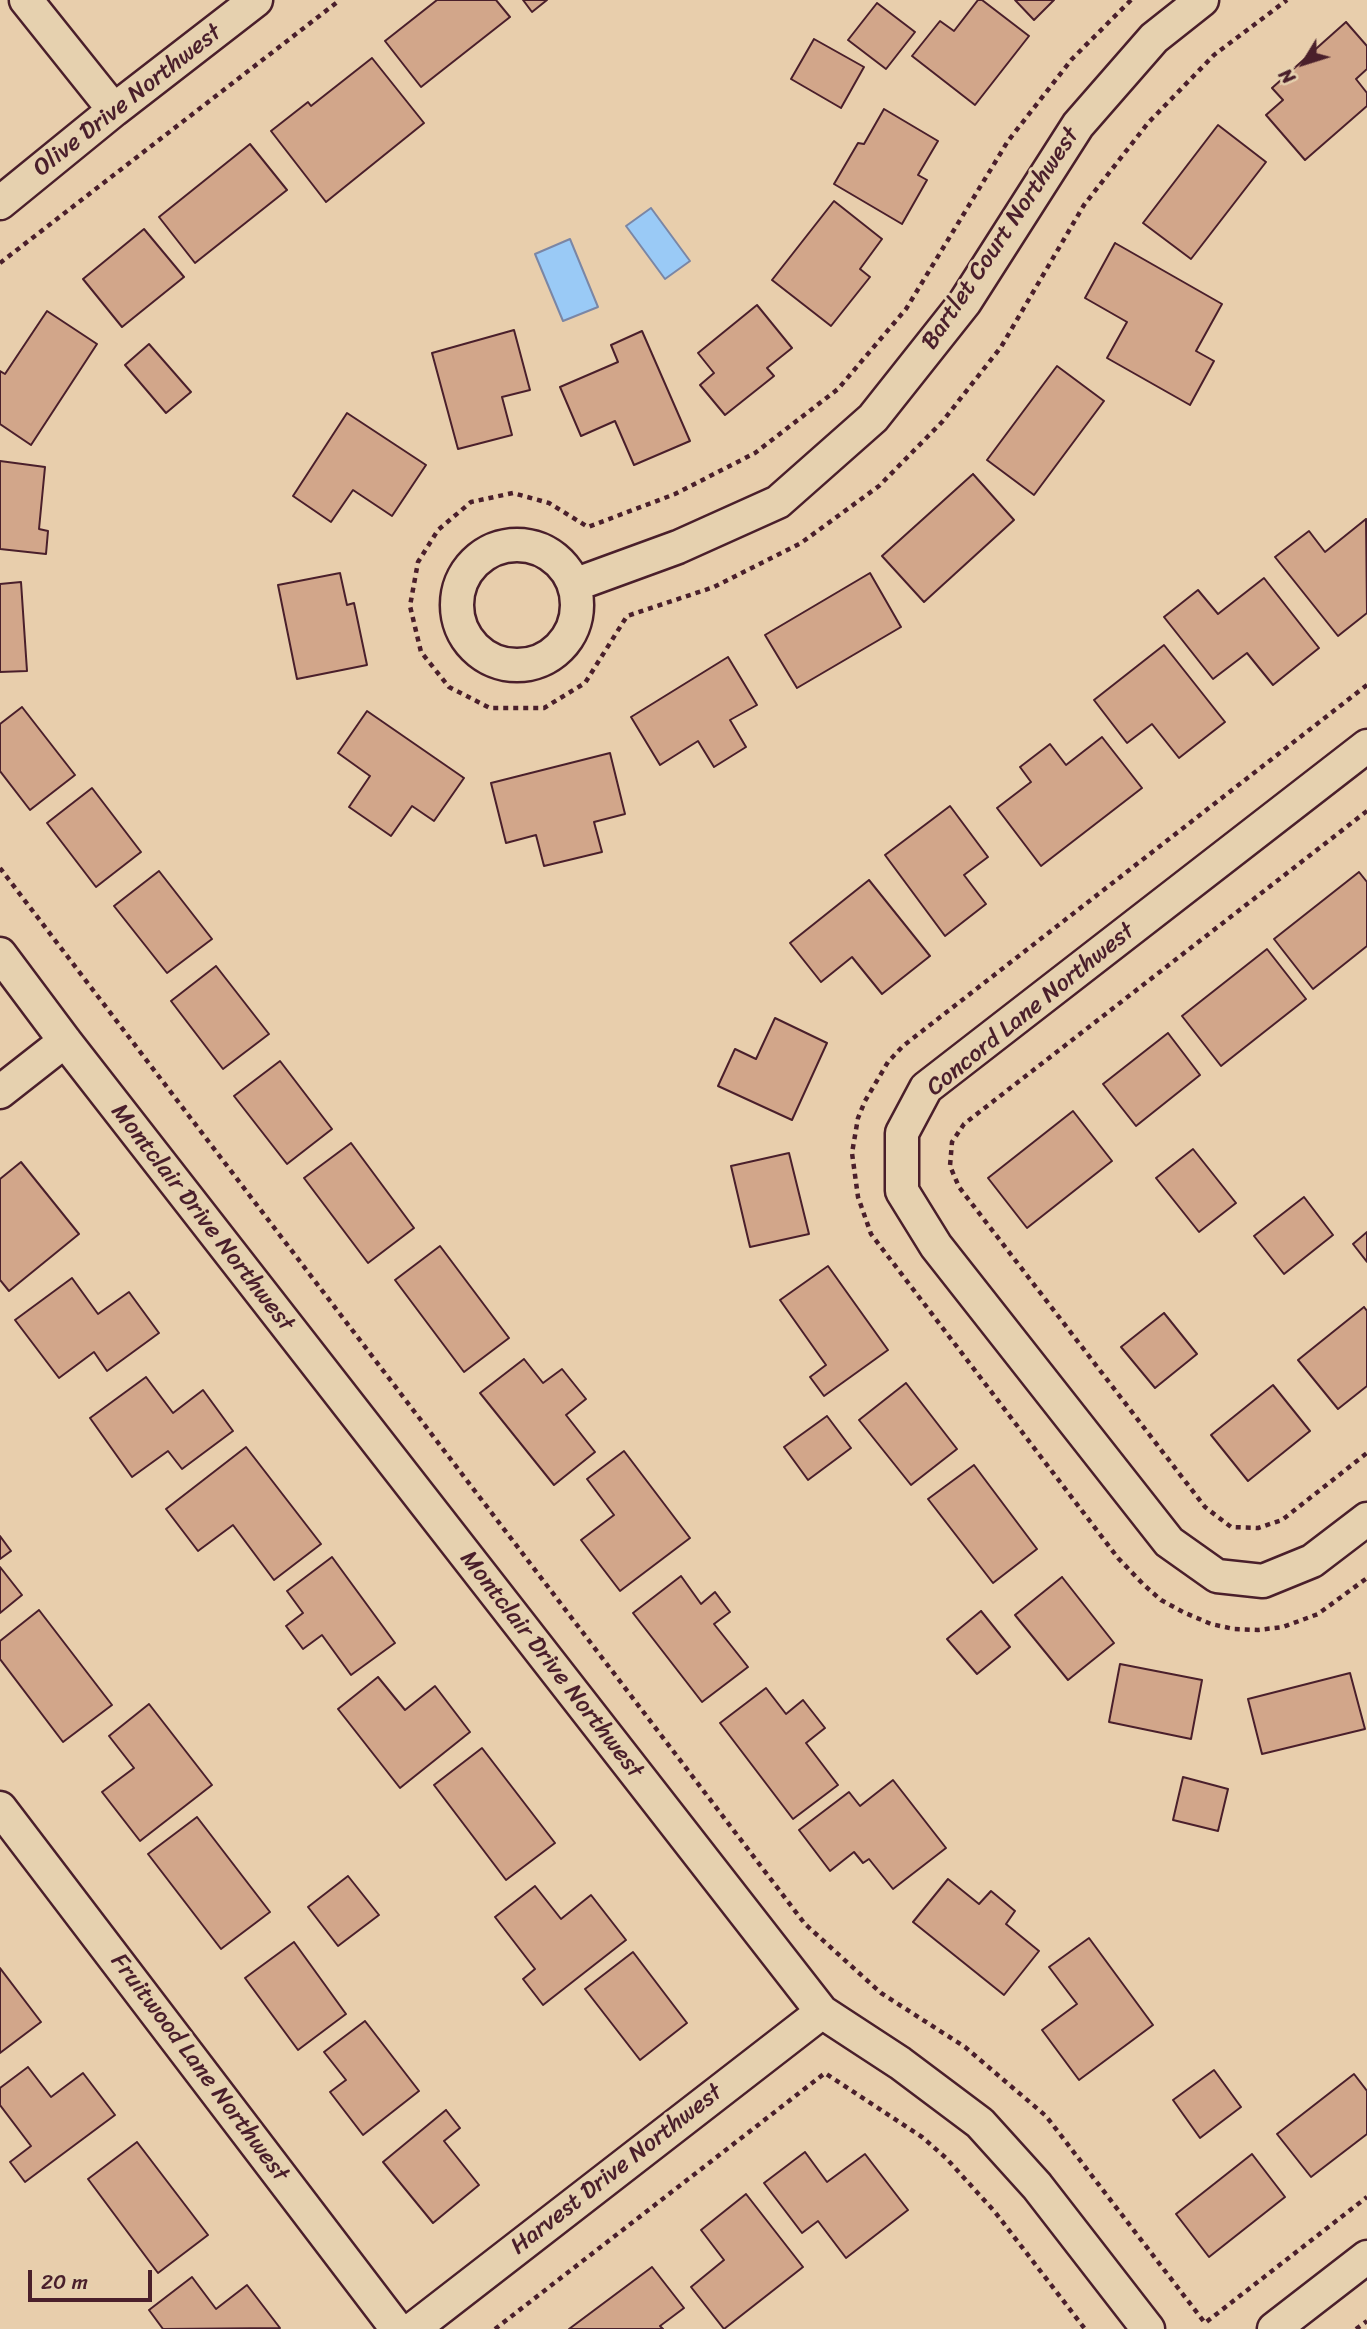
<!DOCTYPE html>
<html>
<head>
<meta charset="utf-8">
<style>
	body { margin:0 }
	#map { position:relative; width:1367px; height:2329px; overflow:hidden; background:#e8ceac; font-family:Sriracha,sans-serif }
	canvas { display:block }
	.north { position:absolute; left:1269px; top:28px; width:70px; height:70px; -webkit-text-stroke:5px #e6d1af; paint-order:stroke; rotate:232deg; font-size:19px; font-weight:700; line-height:28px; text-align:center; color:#4a1f2b }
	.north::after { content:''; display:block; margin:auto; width:24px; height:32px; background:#4a1f2b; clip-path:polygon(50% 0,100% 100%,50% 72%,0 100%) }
	.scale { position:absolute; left:28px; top:2270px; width:124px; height:32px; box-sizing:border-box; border:4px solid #4a1f2b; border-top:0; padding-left:9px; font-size:21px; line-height:24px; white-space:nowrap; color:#4a1f2b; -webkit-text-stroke:5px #e6d1af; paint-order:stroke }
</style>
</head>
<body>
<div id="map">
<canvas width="1367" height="2329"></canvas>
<div class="north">N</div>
<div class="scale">20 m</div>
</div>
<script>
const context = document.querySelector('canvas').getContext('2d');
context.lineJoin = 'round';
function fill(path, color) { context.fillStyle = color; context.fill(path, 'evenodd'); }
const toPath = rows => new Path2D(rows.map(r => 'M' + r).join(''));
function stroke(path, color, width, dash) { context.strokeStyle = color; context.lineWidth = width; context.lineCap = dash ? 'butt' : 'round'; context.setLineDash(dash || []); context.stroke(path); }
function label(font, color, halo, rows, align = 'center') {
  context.font = font + ' Sriracha,sans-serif'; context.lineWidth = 6; context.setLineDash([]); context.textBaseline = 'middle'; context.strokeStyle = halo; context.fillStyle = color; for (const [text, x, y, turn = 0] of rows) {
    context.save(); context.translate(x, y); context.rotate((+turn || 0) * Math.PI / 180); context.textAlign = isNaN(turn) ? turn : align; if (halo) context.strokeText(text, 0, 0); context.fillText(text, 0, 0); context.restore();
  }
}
const water = toPath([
	[651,208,690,261,665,279,626,226,651,208],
	[570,239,598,307,563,321,535,254,570,239]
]);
fill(water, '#9acaf6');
stroke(water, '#7a86a5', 2);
const building = toPath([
	[437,0,496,0,510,17,421,87,385,41,437,0],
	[523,0,547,0,532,12,523,0],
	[978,0,982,0,1029,36,975,105,912,56,940,21,954,31,978,0],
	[1015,0,1054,0,1034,20,1015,0],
	[877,3,915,32,886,69,848,40,877,3],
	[1346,22,1367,46,1367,69,1356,79,1367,93,1367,106,1305,160,1266,115,1283,100,1272,88,1346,22],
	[814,39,864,67,841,108,791,79,814,39],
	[372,58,424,123,326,202,271,131,308,102,311,106,372,58],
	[884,109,938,141,918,175,927,180,902,224,834,184,858,143,864,144,884,109],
	[1218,125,1266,162,1191,259,1143,223,1218,125],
	[250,144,287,190,195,263,159,217,250,144],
	[834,201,882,239,860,269,870,277,831,326,772,280,834,201],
	[144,229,184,277,122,327,83,279,144,229],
	[1115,243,1222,304,1196,351,1214,361,1190,405,1107,358,1127,322,1085,298,1115,243],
	[757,305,792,348,767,368,774,376,725,415,700,385,714,373,698,353,757,305],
	[47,311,97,344,31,445,0,424,0,371,5,374,47,311],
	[514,330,530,390,502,397,512,435,458,449,432,353,514,330],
	[642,331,690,441,634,465,615,421,581,436,560,387,618,362,611,345,642,331],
	[149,344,191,392,166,413,125,365,149,344],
	[1057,366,1104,401,1034,495,987,460,1057,366],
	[347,413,426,465,392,516,353,490,331,522,293,496,347,413],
	[0,461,45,467,39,529,48,531,46,554,0,549,0,461],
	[973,474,1014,520,924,602,882,556,973,474],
	[1366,519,1367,613,1338,636,1275,557,1309,531,1325,552,1366,519],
	[340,573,347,605,354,603,367,665,297,679,278,585,340,573],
	[870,573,901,627,797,688,765,635,870,573],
	[1264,578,1319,648,1273,685,1247,653,1213,679,1164,617,1198,590,1218,614,1264,578],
	[21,582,27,671,0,672,0,584,21,582],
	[1164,645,1225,722,1179,758,1152,724,1127,743,1094,700,1164,645],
	[728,657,757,705,730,720,746,747,714,767,698,741,660,765,631,717,728,657],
	[22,707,75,775,30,810,0,771,0,724,22,707],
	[367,711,464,778,434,821,412,806,391,836,349,807,370,776,338,753,367,711],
	[1102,737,1142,788,1041,866,997,808,1031,782,1020,767,1050,744,1066,765,1102,737],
	[610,753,625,814,594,822,602,852,544,866,536,835,506,843,491,783,610,753],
	[92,788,141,852,96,887,47,823,92,788],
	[950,806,988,857,964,875,986,904,945,936,885,855,950,806],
	[159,871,212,939,167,973,114,906,159,871],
	[1359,872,1367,882,1367,946,1313,989,1274,939,1359,872],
	[869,880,930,956,882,994,852,957,821,982,790,943,869,880],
	[1267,949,1306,999,1221,1066,1182,1016,1267,949],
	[216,966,269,1034,223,1069,171,1001,216,966],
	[775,1018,827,1043,792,1120,718,1086,735,1049,756,1059,775,1018],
	[1168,1033,1200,1075,1136,1126,1103,1084,1168,1033],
	[280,1061,332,1129,287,1164,234,1096,280,1061],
	[1073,1111,1112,1161,1027,1228,988,1178,1073,1111],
	[351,1143,414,1228,368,1263,304,1178,351,1143],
	[1193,1149,1236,1203,1199,1232,1156,1178,1193,1149],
	[789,1153,809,1234,750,1247,731,1166,789,1153],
	[21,1162,79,1234,9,1291,0,1280,0,1179,21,1162],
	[1304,1197,1333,1235,1284,1274,1254,1236,1304,1197],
	[1367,1232,1367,1262,1353,1244,1367,1232],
	[440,1246,509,1338,464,1372,395,1280,440,1246],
	[828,1266,888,1350,824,1396,810,1377,826,1365,780,1300,828,1266],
	[72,1278,98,1314,129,1292,159,1333,107,1371,94,1352,59,1378,15,1320,72,1278],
	[1364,1307,1367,1311,1367,1386,1338,1409,1298,1360,1364,1307],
	[1164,1313,1197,1354,1155,1388,1121,1347,1164,1313],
	[524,1359,543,1383,562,1369,586,1399,566,1415,595,1452,554,1485,480,1393,524,1359],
	[146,1377,173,1413,203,1390,233,1431,182,1469,168,1451,132,1477,90,1418,146,1377],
	[906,1383,957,1449,911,1485,859,1420,906,1383],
	[1273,1385,1310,1431,1248,1481,1211,1435,1273,1385],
	[827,1416,851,1448,808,1480,784,1447,827,1416],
	[246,1447,321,1544,274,1580,233,1525,198,1551,166,1509,246,1447],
	[624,1451,690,1538,620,1591,581,1540,614,1515,587,1479,624,1451],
	[974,1465,1037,1549,993,1583,928,1499,974,1465],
	[0,1536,11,1551,0,1559,0,1536],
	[332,1557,395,1643,351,1675,322,1635,303,1649,286,1626,303,1613,287,1591,332,1557],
	[0,1567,22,1595,0,1613,0,1567],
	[681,1576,701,1604,715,1592,730,1612,714,1624,748,1667,702,1702,633,1613,681,1576],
	[1062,1577,1114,1643,1068,1680,1015,1615,1062,1577],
	[39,1610,112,1705,63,1742,0,1659,0,1641,39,1610],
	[981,1611,1010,1647,977,1674,947,1639,981,1611],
	[1120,1664,1202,1680,1191,1739,1109,1722,1120,1664],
	[1350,1673,1365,1729,1262,1754,1248,1699,1350,1673],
	[378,1677,405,1710,435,1686,470,1732,400,1788,338,1709,378,1677],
	[766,1688,786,1714,803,1700,825,1728,806,1743,838,1785,793,1819,720,1723,766,1688],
	[149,1704,212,1785,140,1841,102,1792,134,1768,109,1736,149,1704],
	[482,1748,555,1843,506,1880,434,1785,482,1748],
	[1183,1777,1228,1789,1218,1831,1173,1820,1183,1777],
	[893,1780,946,1848,893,1889,869,1859,863,1863,854,1852,830,1871,799,1830,849,1792,860,1806,893,1780],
	[197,1817,270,1912,221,1949,148,1854,197,1817],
	[348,1876,379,1915,338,1946,308,1907,348,1876],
	[948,1879,979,1904,991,1891,1015,1911,1006,1924,1039,1951,1004,1995,913,1922,948,1879],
	[535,1886,561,1919,591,1895,626,1940,543,2005,523,1979,535,1969,495,1917,535,1886],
	[1089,1938,1153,2025,1079,2080,1042,2030,1077,2004,1049,1967,1089,1938],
	[294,1942,346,2014,298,2050,245,1978,294,1942],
	[633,1952,687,2023,640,2060,585,1989,633,1952],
	[0,1968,41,2022,0,2053,0,1968],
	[365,2021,419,2091,363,2135,330,2092,346,2080,324,2052,365,2021],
	[28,2067,51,2097,83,2073,115,2115,25,2182,10,2162,31,2146,0,2105,0,2088,28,2067],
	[1214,2070,1241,2107,1200,2138,1173,2100,1214,2070],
	[1354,2074,1367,2091,1367,2134,1311,2177,1277,2134,1354,2074],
	[446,2110,460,2128,444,2141,479,2185,433,2223,383,2162,446,2110],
	[137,2142,208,2235,158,2273,88,2179,137,2142],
	[805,2152,827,2182,865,2154,908,2210,846,2258,818,2221,802,2233,764,2183,805,2152],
	[1252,2154,1285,2197,1209,2257,1176,2214,1252,2154],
	[746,2194,803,2267,724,2329,691,2287,724,2260,701,2230,746,2194],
	[652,2267,684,2308,660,2326,663,2329,569,2329,652,2267],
	[192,2277,216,2309,247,2285,280,2328,163,2329,149,2310,192,2277]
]);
fill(building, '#d2a68a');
stroke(building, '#4a1f2b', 2);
const minor = toPath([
	[26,0,114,110],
	[0,203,114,110,256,0],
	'457 605a60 60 0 1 1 120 0a60 60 0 1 1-120 0Z',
	[574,585,678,547,778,502,873,418,965,302,1078,125,1154,38,1202,0],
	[1367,746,926,1088,902,1133,902,1191,936,1246,1169,1542,1217,1576,1263,1581,1312,1561,1367,1519],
	[0,954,65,1041,822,2012,900,2063,980,2123,1037,2186,1148,2329],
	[0,1092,65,1041],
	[0,1808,397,2329],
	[413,2329,822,2012],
	[1274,2329,1367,2257]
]);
stroke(minor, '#4a1f2b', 37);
stroke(toPath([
	[1131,0,1072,59,1008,141,906,309,838,389,755,453,675,494,588,527,549,503,513,493,471,502,438,530,418,562,410,606,421,652,449,687,490,708,544,708,585,683,627,616,714,587,801,543,879,486,942,422,1001,347,1084,205,1148,123,1214,55,1287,0],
	[0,263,340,0],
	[1367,685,903,1046,888,1062,865,1101,858,1118,852,1153,858,1197,871,1234,1118,1558,1144,1585,1161,1600,1183,1612,1211,1624,1234,1629,1258,1630,1283,1627,1318,1614,1367,1578],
	[1367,811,964,1124,952,1142,950,1166,959,1187,1205,1507,1231,1527,1258,1528,1282,1520,1367,1453],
	[0,868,805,1924,881,1993,965,2047,1046,2116,1205,2323,1367,2197],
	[495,2329,825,2073,922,2137,946,2158,995,2212,1085,2329],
	[1356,2329,1367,2321]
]), '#4a1f2b', 4.5, [5, 5]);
stroke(minor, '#e6d1af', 32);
label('24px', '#4a1f2b', '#e6d1af', [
	["Olive Drive Northwest",128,101,-38],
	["Bartlet Court Northwest",1001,239,-56],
	["Concord Lane Northwest",1031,1010,-39],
	["Montclair Drive Northwest",202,1218,52],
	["Montclair Drive Northwest",551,1665,52],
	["Fruitwood Lane Northwest",199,2068,53],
	["Harvest Drive Northwest",617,2170,-38]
]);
</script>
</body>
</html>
